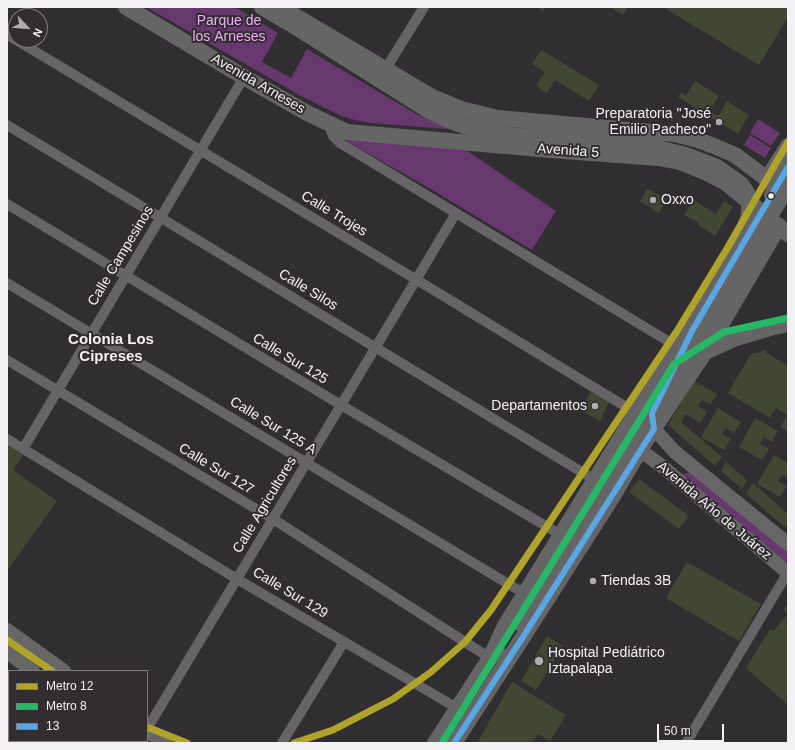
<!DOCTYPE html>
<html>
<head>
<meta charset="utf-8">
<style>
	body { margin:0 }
	#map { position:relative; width:795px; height:750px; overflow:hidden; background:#302e30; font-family:Helvetica,sans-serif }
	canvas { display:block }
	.frame { position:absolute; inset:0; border:8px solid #f3f1f4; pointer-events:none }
	.legend { position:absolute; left:8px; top:670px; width:140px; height:72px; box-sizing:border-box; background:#312d31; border:1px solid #7f7b7f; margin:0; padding:5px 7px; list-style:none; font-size:12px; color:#f3f1f4 }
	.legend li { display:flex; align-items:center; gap:8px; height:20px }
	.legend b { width:20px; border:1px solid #7f7b7f }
	.north { position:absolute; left:8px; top:8px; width:40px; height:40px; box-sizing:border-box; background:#312d31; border:1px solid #7f7b7f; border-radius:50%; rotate:116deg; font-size:11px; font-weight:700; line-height:16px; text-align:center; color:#f3f1f4 }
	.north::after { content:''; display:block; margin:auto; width:14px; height:18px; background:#afadaf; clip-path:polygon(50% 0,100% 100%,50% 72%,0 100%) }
	.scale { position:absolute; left:657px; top:724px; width:67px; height:18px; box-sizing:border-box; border:2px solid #f3f1f4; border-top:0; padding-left:5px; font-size:12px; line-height:14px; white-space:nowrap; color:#f3f1f4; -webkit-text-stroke:3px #312d31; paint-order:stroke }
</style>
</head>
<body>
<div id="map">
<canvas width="795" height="750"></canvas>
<div class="frame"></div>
<ul class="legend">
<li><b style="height:5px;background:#b0a32a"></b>Metro 12</li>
<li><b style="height:5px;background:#26b867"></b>Metro 8</li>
<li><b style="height:5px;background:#58a6e4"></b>13</li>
</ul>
<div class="north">N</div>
<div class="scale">50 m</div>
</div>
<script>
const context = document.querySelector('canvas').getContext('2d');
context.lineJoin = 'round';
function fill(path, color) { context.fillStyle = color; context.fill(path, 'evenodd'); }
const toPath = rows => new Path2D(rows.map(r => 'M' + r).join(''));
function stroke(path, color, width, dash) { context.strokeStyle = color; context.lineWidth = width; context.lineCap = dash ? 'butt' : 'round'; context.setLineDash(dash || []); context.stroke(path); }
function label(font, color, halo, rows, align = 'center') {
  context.font = font + ' Helvetica,sans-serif'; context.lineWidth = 4; context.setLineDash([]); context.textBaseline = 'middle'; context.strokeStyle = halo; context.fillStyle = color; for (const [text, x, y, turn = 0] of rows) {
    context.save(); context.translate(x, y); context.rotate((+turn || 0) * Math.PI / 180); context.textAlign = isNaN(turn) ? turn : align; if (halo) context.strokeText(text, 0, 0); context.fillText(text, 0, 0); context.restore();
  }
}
fill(toPath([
	[146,7,235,7,278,33,262,62,291,78,307,49,416,114,438,123,471,131,371,123,355,120,341,116,301,96],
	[758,119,780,133,771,146,750,133],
	[750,135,771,148,765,158,744,145],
	[349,139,466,150,556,211,532,250,429,188,348,142],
	[691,472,788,549,788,563,785,568,675,476]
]), '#66386d');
fill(toPath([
	[537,7,545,7,543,11],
	[610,7,628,7,623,15],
	[667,7,788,7,788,17,759,65,666,9],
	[541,50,599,85,589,101,555,80,547,93,536,86,545,72,532,64],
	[695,81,719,96,710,111,718,116,727,101,749,115,738,134,678,97,681,92,686,96],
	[647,189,667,199,659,213,640,201],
	[693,200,716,214,724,201,733,207,715,236,698,225,699,223,684,215],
	[766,350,765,352,788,366,788,432,780,427,787,415,776,408,770,418,728,393,751,354],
	[694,381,717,394,710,405,702,400,698,406,707,412,700,423,686,414,681,422,722,457,715,466,668,425],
	[591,392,609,402,600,421,580,410],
	[718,408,741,422,734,433,726,428,722,434,731,439,724,450,701,437],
	[755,418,778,431,772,442,764,437,760,444,769,449,762,460,739,447],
	[7,445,23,455,13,470,57,501,7,571],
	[774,455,788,463,788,478,782,475,778,481,787,486,780,497,757,484],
	[726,462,747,480,742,489,721,471],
	[639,479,689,516,679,529,629,492],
	[753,483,788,514,788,524,785,527,746,494],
	[687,562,761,604,739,641,666,598],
	[788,604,788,614,783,609],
	[788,614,788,705,746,668,770,629,773,631],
	[547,636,563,646,536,690,521,681],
	[512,682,566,715,550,741,538,734,532,743,477,743]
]), '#424734');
stroke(toPath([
	[7,35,16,40],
	[16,40,417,280,636,413],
	[385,70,424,7],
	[328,123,333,136,340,143,676,346],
	[7,125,595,480],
	[7,204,341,405,561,535],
	[7,283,525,594],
	[7,360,273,519,490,658],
	[7,439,237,579,457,708],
	[23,449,244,77],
	[147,729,456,213],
	[282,743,344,642],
	[686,743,788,572]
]), '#666466', 10);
stroke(toPath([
	[654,429,675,452,788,544],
	[640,450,663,467,788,573],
	[7,630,64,671],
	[7,652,33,671],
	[147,731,165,743],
	[131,741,134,743]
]), '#676667', 14);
stroke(toPath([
	[126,7,244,77,307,113,347,132,551,150,658,158,680,162,705,172,725,182,788,234],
	[262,7,289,23],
	[280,7,432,97,461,109,498,118,674,134,695,139,714,146,735,155,767,179,787,196],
	[767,179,788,146],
	[705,352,736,338,770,328,788,324],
	[490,658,505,626,636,413,741,239],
	[435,743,490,658,497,650],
	[454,743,523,637,613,496,644,443,705,352,779,226]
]), '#666566', 16);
stroke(toPath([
	[294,26,426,109,446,119,464,126,507,135,649,146,686,155,717,167,741,184,747,193,749,199,749,215,737,255],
	[772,195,788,167],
	[521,624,599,498,642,432,788,186]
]), '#666566', 16);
stroke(toPath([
	[454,743,523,637,654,429,652,414,653,411,692,331,788,167]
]), '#58a6e4', 6);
stroke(toPath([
	[7,640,52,671],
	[147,727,187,743],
	[294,743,333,730,393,699,431,672,465,642,491,610,677,331,728,247,788,142]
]), '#b0a32a', 7);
stroke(toPath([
	[442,743,674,364,724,332,788,318]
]), '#26b867', 7);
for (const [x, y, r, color] of [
	[719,122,4,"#afadaf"],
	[771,196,3.5,"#f3f1f4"],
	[653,200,4,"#afadaf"],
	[595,406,4,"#afadaf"],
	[593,581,4,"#afadaf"],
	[539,661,5,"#afadaf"]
]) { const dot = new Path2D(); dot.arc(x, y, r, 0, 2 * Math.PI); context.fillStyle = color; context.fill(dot); stroke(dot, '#312d31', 1.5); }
label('14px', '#f0aefa', '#312d31', [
	["Parque de",229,21],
	["los Arneses",229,37]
]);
label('14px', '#f3f1f4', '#312d31', [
	["Avenida Arneses",258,84,30],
	["Avenida 5",568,151,4],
	["Calle Trojes",334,214,31],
	["Calle Campesinos",121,256,-59],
	["Calle Silos",308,290,31],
	["Calle Sur 125",290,359,31],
	["Calle Sur 125 A",273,426,31],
	["Calle Sur 127",216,469,31],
	["Calle Agricultores",265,505,-59],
	["Avenida Año de Juárez",714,511,40],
	["Calle Sur 129",290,593,31]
]);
label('14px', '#f3f1f4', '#312d31', [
	["Preparatoria \"José",711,114,"right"],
	["Emilio Pacheco\"",711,130,"right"],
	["Oxxo",661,200],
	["Departamentos",587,406,"right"],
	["Tiendas 3B",601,581],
	["Hospital Pediátrico",548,653],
	["Iztapalapa",548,669]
], 'left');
label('bold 15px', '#f3f1f4', '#312d31', [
	["Colonia Los",111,340],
	["Cipreses",111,357]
]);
</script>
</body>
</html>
